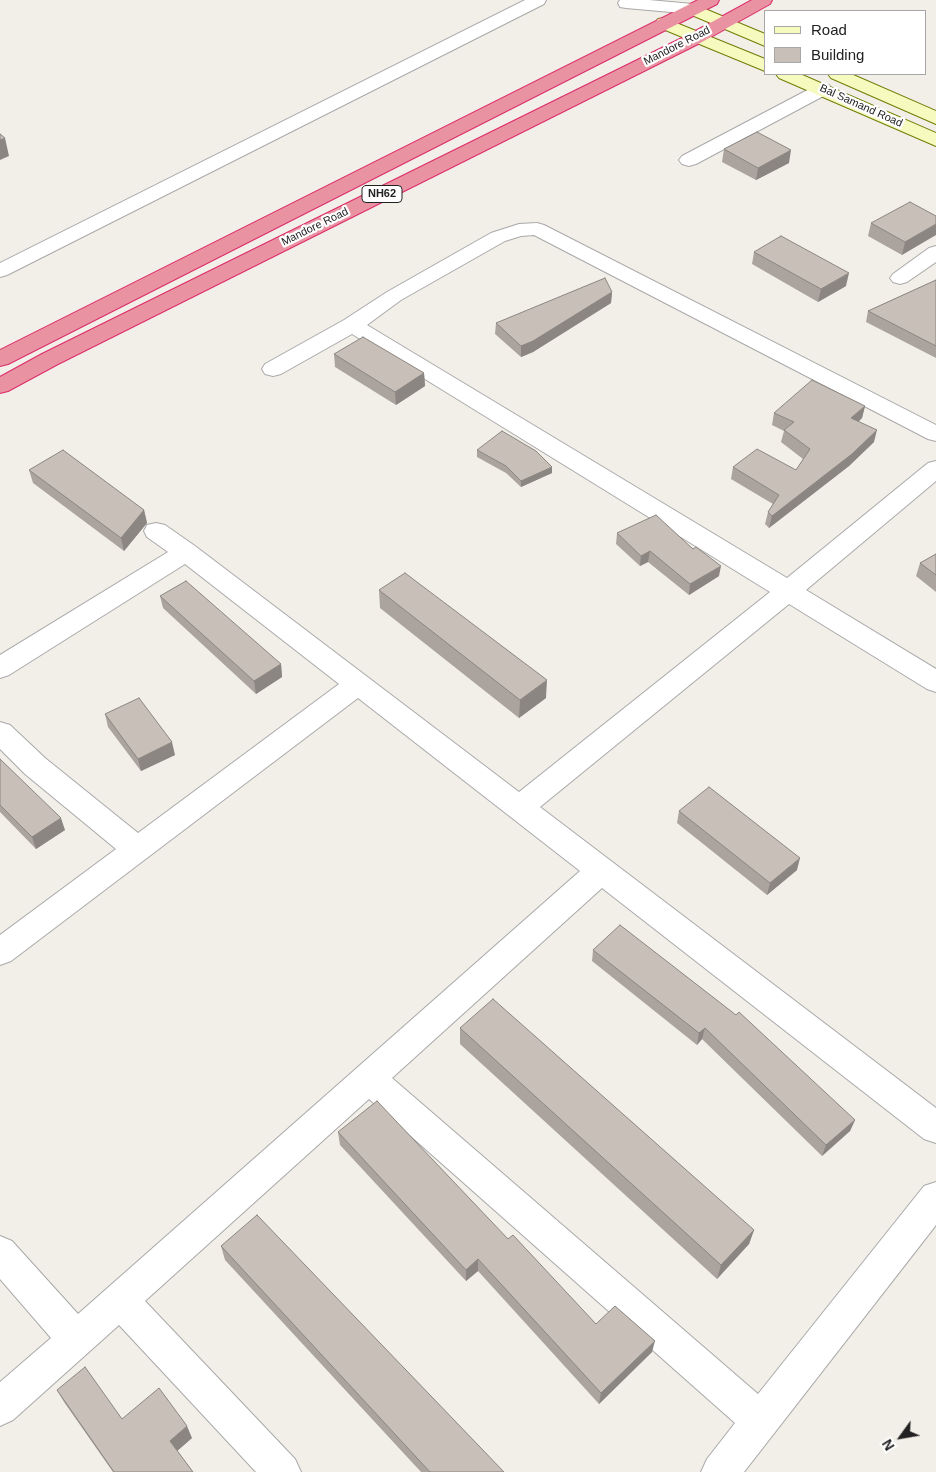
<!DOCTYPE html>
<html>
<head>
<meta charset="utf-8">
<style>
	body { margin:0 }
	#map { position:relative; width:936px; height:1472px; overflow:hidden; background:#f2efe9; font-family:Arial,sans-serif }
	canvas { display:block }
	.legend { position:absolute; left:764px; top:10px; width:162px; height:65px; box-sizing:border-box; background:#fff; border:1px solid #a7a7a7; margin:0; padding:6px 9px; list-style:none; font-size:15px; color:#222 }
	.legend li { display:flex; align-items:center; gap:10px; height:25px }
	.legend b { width:25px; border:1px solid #a7a7a7 }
	.north { position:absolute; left:876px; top:1412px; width:50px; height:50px; -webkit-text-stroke:4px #fff; paint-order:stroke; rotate:238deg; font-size:14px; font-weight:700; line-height:20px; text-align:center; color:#222 }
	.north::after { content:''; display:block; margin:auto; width:18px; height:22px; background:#222; clip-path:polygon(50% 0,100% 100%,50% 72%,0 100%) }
</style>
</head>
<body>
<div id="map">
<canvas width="936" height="1472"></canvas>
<ul class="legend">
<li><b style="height:6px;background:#f7fabf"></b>Road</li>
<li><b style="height:14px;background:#c7bfb8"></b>Building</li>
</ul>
<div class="north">N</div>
</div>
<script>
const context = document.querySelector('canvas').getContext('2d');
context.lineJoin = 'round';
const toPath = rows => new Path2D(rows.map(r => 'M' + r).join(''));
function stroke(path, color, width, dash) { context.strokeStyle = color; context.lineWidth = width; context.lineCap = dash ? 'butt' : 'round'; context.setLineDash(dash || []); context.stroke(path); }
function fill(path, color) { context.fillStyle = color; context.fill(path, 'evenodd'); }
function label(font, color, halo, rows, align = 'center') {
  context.font = font + ' Arial,sans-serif'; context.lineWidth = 4.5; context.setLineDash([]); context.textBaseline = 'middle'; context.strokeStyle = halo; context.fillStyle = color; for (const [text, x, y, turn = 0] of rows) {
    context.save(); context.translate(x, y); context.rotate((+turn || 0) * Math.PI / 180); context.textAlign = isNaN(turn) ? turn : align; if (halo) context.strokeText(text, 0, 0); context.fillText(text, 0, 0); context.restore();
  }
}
const street = toPath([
	[525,0,546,0,544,4,7,275,0,277,0,263,525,0],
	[620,0,649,0,693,4,699,5,701,9,699,13,693,14,626,8,620,7,618,3,620,0],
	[823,84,829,85,832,89,829,93,696,164,689,166,682,164,679,160,682,156,817,85,823,84],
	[537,223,544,225,936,425,936,441,928,439,534,235,521,236,505,241,401,300,367,325,787,578,928,463,936,461,936,481,806,590,936,669,936,692,927,689,789,604,540,807,936,1108,936,1143,924,1139,602,888,392,1078,758,1394,924,1186,936,1182,936,1225,744,1472,701,1472,707,1459,735,1423,369,1099,145,1301,295,1459,301,1472,256,1472,119,1325,13,1420,0,1426,0,1382,51,1338,0,1279,0,1236,12,1241,78,1314,580,871,358,698,11,961,0,965,0,935,116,849,25,774,0,749,0,722,10,725,45,758,138,833,339,684,185,564,9,675,0,678,0,655,168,552,147,537,144,531,147,525,156,523,165,525,195,546,519,792,770,592,352,334,281,374,273,376,265,374,262,369,265,364,344,320,387,292,491,233,519,224,537,223],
	[936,246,936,262,907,282,900,284,893,282,890,278,893,274,929,248,936,246]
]);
const secondary = toPath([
	[693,4,765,34,765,46,687,13,685,9,687,5,693,4],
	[664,18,765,59,765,71,658,27,655,23,658,19,664,18],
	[776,74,800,74,936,133,936,146,779,78,776,74],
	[828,74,851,74,936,111,936,124,831,78,828,74]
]);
const highway = toPath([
	[698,0,719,0,717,4,8,364,0,366,0,350,698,0],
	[752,0,772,0,770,4,702,42,58,364,8,391,0,393,0,377,42,354,690,34,752,0]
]);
stroke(street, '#a9a9a9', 2);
stroke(secondary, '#707d05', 2);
stroke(highway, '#dc2a67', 2);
fill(street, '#fff');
fill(secondary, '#f7fabf');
fill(highway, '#e892a2');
fill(toPath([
	[724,149,789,163,756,180,722,162],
	[936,216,902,255,868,236,871,223],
	[754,252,846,286,818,302,752,264],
	[936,280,936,358,866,322,868,311],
	[612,292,611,303,533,352,521,357,495,334,496,323],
	[334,354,424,373,425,386,396,405,335,367],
	[865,406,862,418,858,422,874,442,849,466,769,528,765,524,768,512,773,504,731,479,733,467,796,470,803,459,781,442,784,431,772,425,774,413],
	[477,450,552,467,552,473,521,487,506,473,477,457],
	[29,470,144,510,147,523,124,551,33,483],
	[617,533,719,576,689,595,648,562,640,566,616,544],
	[936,554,936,592,916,576,920,563],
	[379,590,546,698,519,718,380,608],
	[160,596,281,664,282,677,256,694,163,608],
	[105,714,175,755,141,771,108,727],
	[0,759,65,830,36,849,0,812],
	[679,811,797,870,767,895,677,823],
	[593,950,855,1120,850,1131,822,1156,702,1039,697,1045,592,961],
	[460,1028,754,1230,749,1244,717,1279,460,1044],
	[338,1132,508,1239,596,1324,652,1352,599,1404,478,1271,466,1281,340,1145],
	[221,1246,504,1472,421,1472,225,1260],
	[57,1390,122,1419,192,1438,177,1451,193,1472,113,1472,64,1402]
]), '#aba49e');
fill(toPath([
	[5,138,9,156,0,160,0,140],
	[791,150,789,163,756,180,758,168],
	[936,224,936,235,902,255,905,242],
	[849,273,846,286,818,302,821,289],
	[612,292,611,303,533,352,521,357,521,346],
	[424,373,425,386,396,405,395,392],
	[865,406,862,418,849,431,851,418],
	[877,430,874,442,849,466,769,528,772,516],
	[552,467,552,473,521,487,521,481],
	[144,510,147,523,124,551,121,538],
	[650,551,648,562,640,566,641,556],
	[721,566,719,576,689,595,690,584],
	[281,664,282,677,256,694,254,681],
	[547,680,546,698,519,718,520,700],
	[172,742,175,755,141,771,138,759],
	[61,818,65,830,36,849,32,837],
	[800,858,797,870,767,895,770,883],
	[705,1028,702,1039,697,1045,699,1033],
	[855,1120,850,1131,822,1156,826,1145],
	[754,1230,749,1244,717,1279,721,1265],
	[478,1259,478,1271,466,1281,466,1270],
	[655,1341,652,1352,599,1404,601,1393],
	[187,1426,192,1438,176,1452,170,1441]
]), '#8b8681');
const building = toPath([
	[757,132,791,150,758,168,724,149,757,132],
	[0,134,5,138,0,140,0,134],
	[910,202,936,216,936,224,905,242,871,223,910,202],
	[781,236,849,273,821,289,754,252,781,236],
	[605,278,612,292,533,341,521,346,496,323,605,278],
	[936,280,936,346,868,311,936,280],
	[363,337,424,373,395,392,334,354,363,337],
	[812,380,865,406,851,418,877,430,852,454,772,516,768,512,779,495,733,467,757,449,796,470,810,449,784,430,794,422,774,413,812,380],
	[502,431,536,451,552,467,521,481,506,466,477,450,502,431],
	[63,450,144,510,121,538,29,470,63,450],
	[656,515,693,549,696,547,721,566,690,584,650,551,641,556,617,533,656,515],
	[936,554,936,575,920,563,936,554],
	[405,573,547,680,520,700,379,590,405,573],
	[186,581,281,664,254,681,160,596,186,581],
	[139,698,172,742,138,759,105,714,139,698],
	[0,759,61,818,32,837,0,805,0,759],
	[709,787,800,858,770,883,679,811,709,787],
	[620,925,736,1015,739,1012,855,1120,826,1145,705,1028,699,1033,593,950,620,925],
	[493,999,754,1230,721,1265,460,1028,493,999],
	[377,1101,508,1239,513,1235,596,1324,615,1306,655,1341,601,1393,478,1259,466,1270,338,1132,377,1101],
	[257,1215,504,1472,430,1472,221,1246,257,1215],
	[85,1367,122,1419,159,1388,187,1426,170,1441,193,1472,114,1472,57,1390,85,1367]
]);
fill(building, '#c7bfb8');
stroke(building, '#8b8681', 1);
label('11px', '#222', '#fff', [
	["Mandore Road",677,46,-27],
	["Bal Samand Road",861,106,24],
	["Mandore Road",315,227,-26]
]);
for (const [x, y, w] of [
	[382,194,40]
]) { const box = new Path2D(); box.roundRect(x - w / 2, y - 8.5, w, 17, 4); context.fillStyle = '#fff'; context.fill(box); stroke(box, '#222', 1); }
label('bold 11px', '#222', null, [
	["NH62",382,194]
]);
</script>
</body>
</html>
